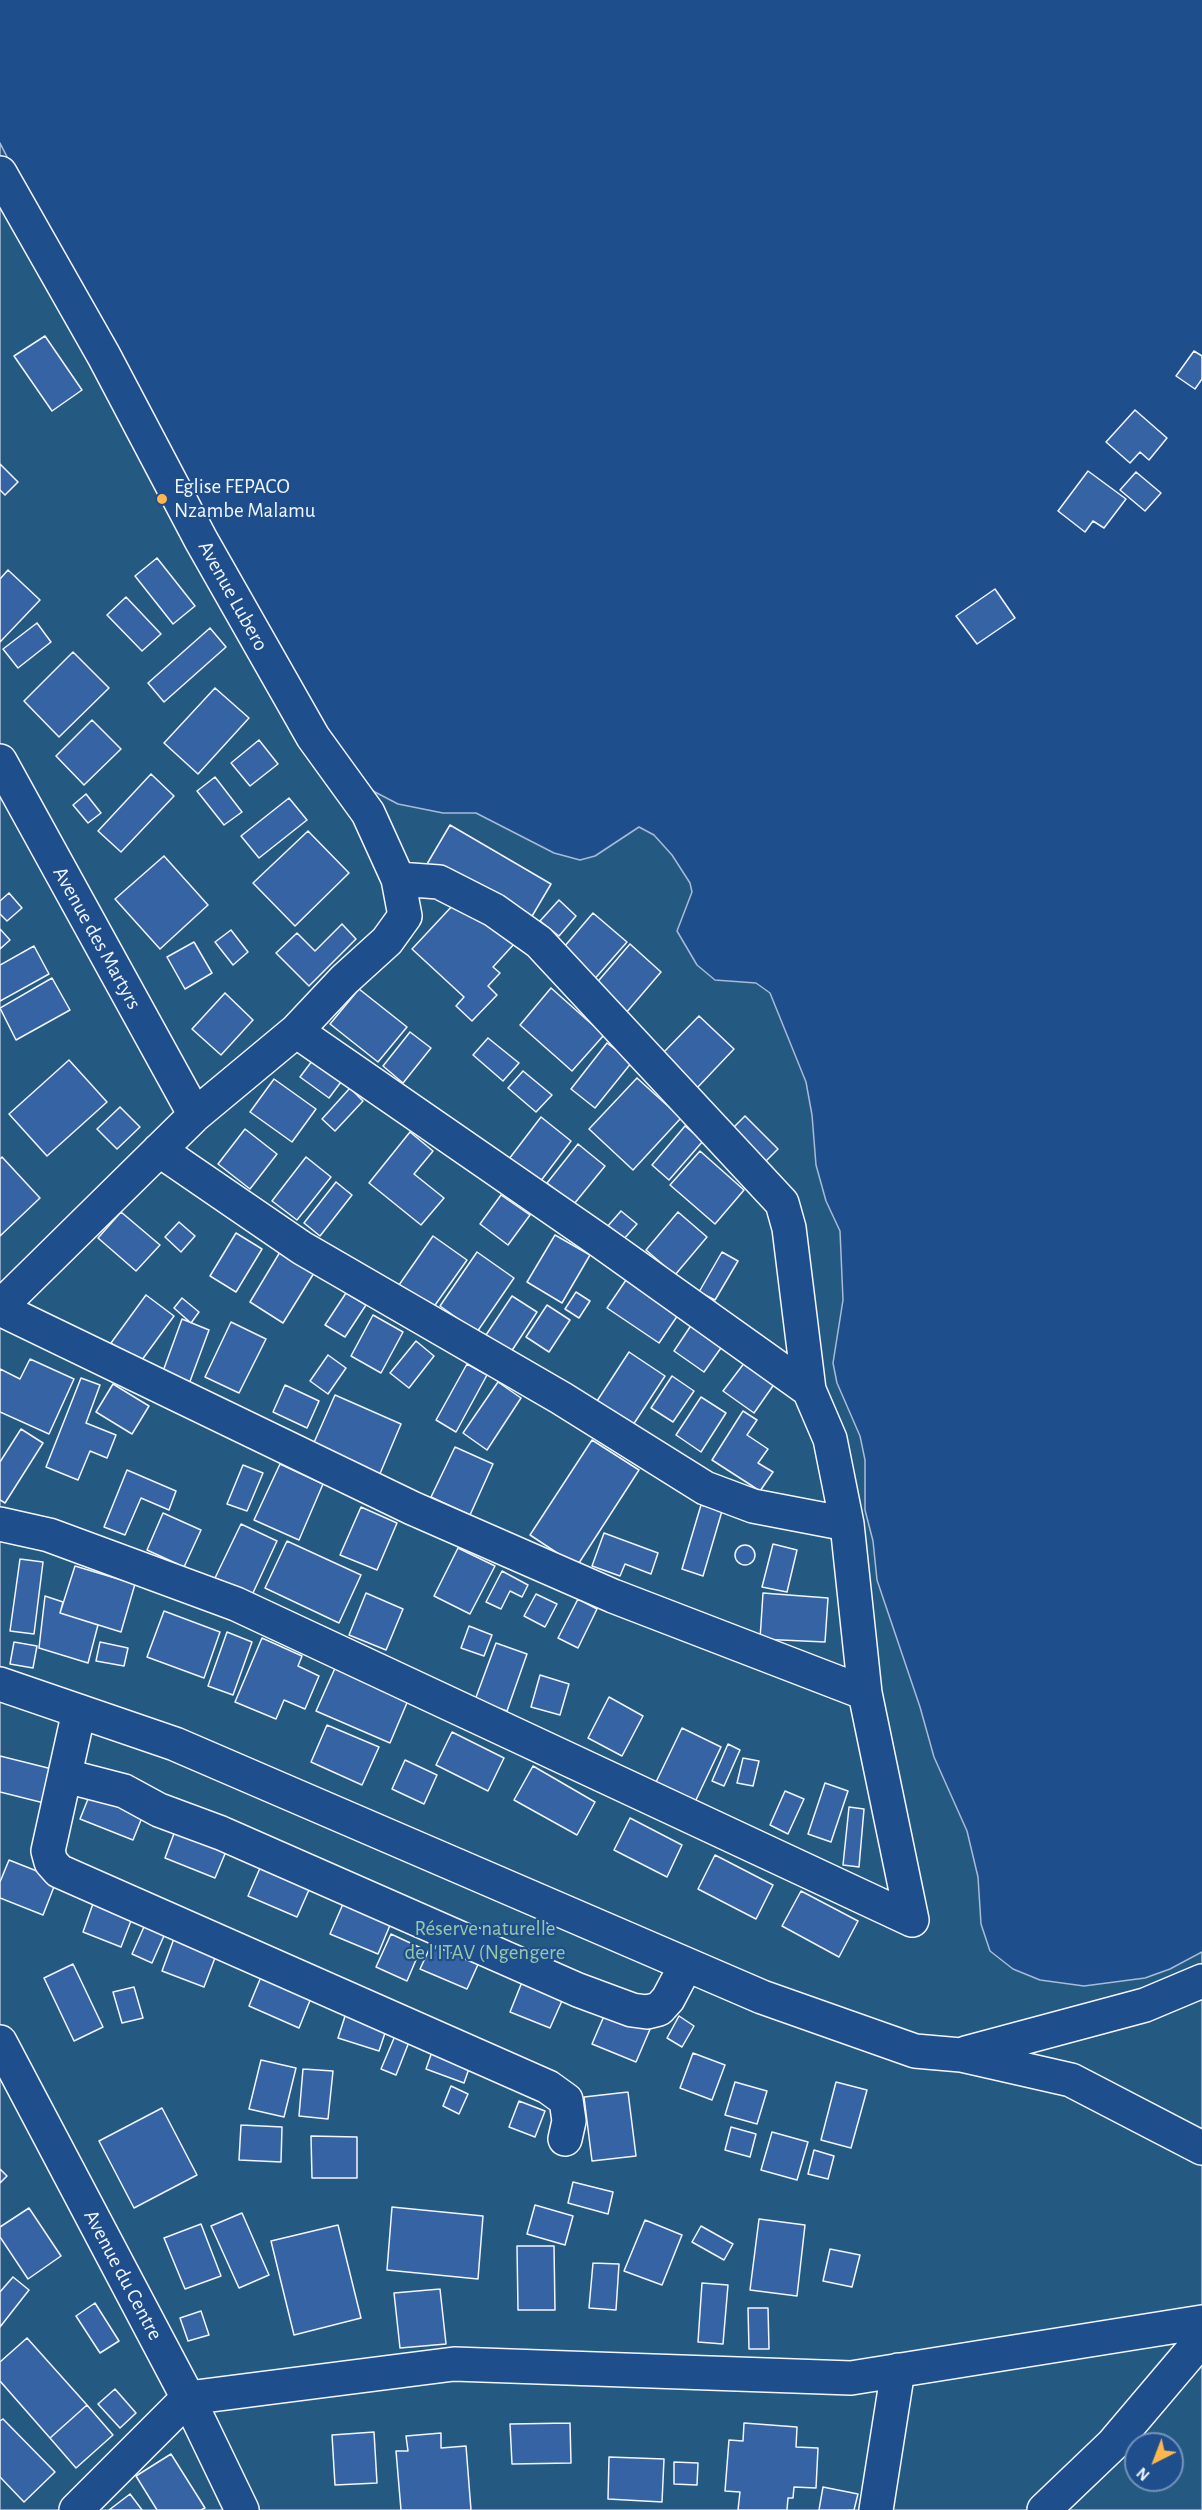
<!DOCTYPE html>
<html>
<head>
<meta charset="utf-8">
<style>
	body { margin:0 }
	#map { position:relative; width:1202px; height:2510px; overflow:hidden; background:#1f4e8c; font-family:"Alegreya Sans",sans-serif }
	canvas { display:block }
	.north { position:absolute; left:1124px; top:2432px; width:60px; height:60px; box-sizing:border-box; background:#1f4e8c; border:2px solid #7391ba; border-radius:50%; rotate:222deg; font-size:16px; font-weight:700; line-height:24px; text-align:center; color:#f2f6ff }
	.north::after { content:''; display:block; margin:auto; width:21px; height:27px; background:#ffb74d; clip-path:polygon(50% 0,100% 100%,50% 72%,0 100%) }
</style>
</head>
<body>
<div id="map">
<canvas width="1202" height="2510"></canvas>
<div class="north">N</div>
</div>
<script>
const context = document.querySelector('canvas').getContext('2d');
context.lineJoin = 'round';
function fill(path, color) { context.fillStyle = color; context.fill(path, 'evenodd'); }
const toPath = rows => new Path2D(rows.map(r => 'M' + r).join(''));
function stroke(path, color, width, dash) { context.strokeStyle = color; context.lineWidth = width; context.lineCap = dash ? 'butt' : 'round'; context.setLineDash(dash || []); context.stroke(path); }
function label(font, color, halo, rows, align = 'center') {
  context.font = font + ' "Alegreya Sans",sans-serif'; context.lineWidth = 4.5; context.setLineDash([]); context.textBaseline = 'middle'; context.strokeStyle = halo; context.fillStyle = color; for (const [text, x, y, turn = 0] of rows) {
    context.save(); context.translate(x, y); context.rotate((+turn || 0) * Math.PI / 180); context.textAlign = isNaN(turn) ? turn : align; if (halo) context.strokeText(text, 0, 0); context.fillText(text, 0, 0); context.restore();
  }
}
const green = toPath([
	[0,143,85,309,350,769,373,791,398,804,443,813,476,813,554,853,580,860,595,856,639,827,654,835,672,855,690,883,692,892,677,931,697,965,715,980,756,983,770,993,806,1082,812,1115,816,1165,826,1201,840,1231,843,1300,833,1363,837,1383,860,1436,865,1460,865,1510,873,1541,877,1580,920,1707,934,1757,967,1831,978,1877,981,1924,990,1951,1013,1969,1040,1980,1084,1986,1145,1978,1170,1969,1202,1952,1202,2510,0,2510,0,143],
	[1136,2444,1172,2444,1172,2480,1136,2480,1136,2444]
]);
fill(green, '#245a82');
stroke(green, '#a8bbd7', 1.5);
const building = toPath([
	[45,336,82,390,52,411,14,356,45,336],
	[1194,351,1202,356,1202,379,1195,389,1176,376,1194,351],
	[1135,410,1167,438,1149,460,1140,452,1130,463,1106,442,1135,410],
	[0,464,18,482,5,495,0,490,0,464],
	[1088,471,1126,499,1104,528,1093,521,1085,532,1058,511,1088,471],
	[1136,472,1161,493,1145,511,1120,490,1136,472],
	[157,558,195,606,173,624,135,576,157,558],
	[8,570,40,600,0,642,0,579,8,570],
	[995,589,1015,618,977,644,956,616,995,589],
	[126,597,161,634,142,651,107,615,126,597],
	[37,623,51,642,18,668,3,649,37,623],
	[210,628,226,647,164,702,148,683,210,628],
	[73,652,109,688,59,737,24,701,73,652],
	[215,688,249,718,198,774,164,743,215,688],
	[92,720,121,749,84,785,56,756,92,720],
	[259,740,278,764,250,786,231,763,259,740],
	[151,774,174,796,121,852,98,831,151,774],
	[215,777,242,812,224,825,197,791,215,777],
	[86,794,101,813,88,823,73,805,86,794],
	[289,798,307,820,259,858,241,836,289,798],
	[450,825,551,884,528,923,427,864,450,825],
	[308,831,349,873,295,926,253,883,308,831],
	[164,856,208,905,160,949,115,899,164,856],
	[9,893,22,908,7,921,0,914,0,901,9,893],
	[559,900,576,916,559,936,540,921,559,900],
	[454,904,515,943,493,967,500,973,488,986,497,995,472,1021,456,1006,464,997,412,949,454,904],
	[593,913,627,942,591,983,558,954,593,913],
	[342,924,356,939,309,986,276,953,297,933,315,951,342,924],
	[0,929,10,940,0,949,0,929],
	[231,930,248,952,233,965,215,942,231,930],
	[194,942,212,973,185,989,167,957,194,942],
	[630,944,661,972,625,1014,594,986,630,944],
	[34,946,49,974,0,1001,0,965,34,946],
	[52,978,70,1010,16,1040,0,1008,52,978],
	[551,988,604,1035,572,1071,520,1025,551,988],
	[359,989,407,1027,378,1062,330,1024,359,989],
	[225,993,253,1020,221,1055,192,1029,225,993],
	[699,1016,734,1049,696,1089,661,1055,699,1016],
	[410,1032,431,1048,403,1083,383,1066,410,1032],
	[488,1038,519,1063,503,1081,473,1055,488,1038],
	[607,1043,632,1062,595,1108,571,1089,607,1043],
	[69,1060,107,1102,47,1156,9,1114,69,1060],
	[312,1061,341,1082,329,1098,300,1077,312,1061],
	[523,1071,552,1095,536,1112,508,1088,523,1071],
	[637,1078,681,1118,633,1170,589,1129,637,1078],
	[274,1079,316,1109,292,1142,250,1112,274,1079],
	[350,1088,363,1101,335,1131,322,1119,350,1088],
	[120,1107,140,1127,117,1149,97,1129,120,1107],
	[745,1116,778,1149,761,1166,728,1133,745,1116],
	[541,1117,571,1141,540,1182,509,1159,541,1117],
	[685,1126,703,1141,669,1180,652,1165,685,1126],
	[245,1129,277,1154,250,1189,218,1164,245,1129],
	[410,1132,433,1151,414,1174,444,1198,421,1225,369,1183,410,1132],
	[578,1144,605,1166,574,1204,547,1183,578,1144],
	[700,1151,744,1190,715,1224,670,1185,700,1151],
	[2,1157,40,1198,0,1236,0,1159,2,1157],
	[306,1157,331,1177,297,1220,272,1201,306,1157],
	[336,1182,352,1195,320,1236,304,1223,336,1182],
	[501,1195,530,1215,508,1245,480,1224,501,1195],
	[621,1211,637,1224,623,1240,607,1227,621,1211],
	[121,1212,160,1245,136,1271,98,1238,121,1212],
	[678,1212,707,1237,675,1275,646,1250,678,1212],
	[179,1222,195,1236,181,1252,165,1237,179,1222],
	[236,1233,262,1249,236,1292,210,1276,236,1233],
	[555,1235,590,1255,562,1303,527,1282,555,1235],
	[433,1236,467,1260,433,1308,399,1285,433,1236],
	[280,1252,314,1273,283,1323,250,1302,280,1252],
	[477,1252,514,1278,477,1332,440,1306,477,1252],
	[722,1252,738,1261,715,1300,699,1292,722,1252],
	[626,1280,678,1315,659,1343,607,1308,626,1280],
	[576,1292,590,1301,579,1318,565,1309,576,1292],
	[346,1293,366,1305,345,1337,325,1325,346,1293],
	[146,1295,174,1316,139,1364,111,1343,146,1295],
	[512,1296,537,1312,511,1352,486,1335,512,1296],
	[182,1298,199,1312,191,1323,174,1308,182,1298],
	[547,1305,570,1320,549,1352,526,1337,547,1305],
	[373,1315,403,1332,381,1373,351,1356,373,1315],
	[182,1319,209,1330,189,1384,162,1374,182,1319],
	[231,1322,266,1339,239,1393,205,1377,231,1322],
	[692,1324,723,1345,704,1372,674,1351,692,1324],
	[416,1341,434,1356,409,1388,390,1373,416,1341],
	[629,1352,665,1376,633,1425,597,1401,629,1352],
	[328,1355,346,1368,328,1394,310,1381,328,1355],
	[30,1359,74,1379,49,1434,0,1412,0,1369,20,1379,30,1359],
	[745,1362,775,1383,754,1413,723,1391,745,1362],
	[467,1364,487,1375,456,1432,436,1420,467,1364],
	[672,1376,694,1391,673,1422,651,1408,672,1376],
	[81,1378,100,1385,86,1423,116,1435,107,1458,90,1451,78,1480,46,1467,81,1378],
	[498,1382,521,1398,487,1450,463,1433,498,1382],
	[113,1384,149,1406,132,1434,96,1412,113,1384],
	[285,1385,319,1401,307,1428,273,1412,285,1385],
	[335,1395,401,1424,379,1476,312,1447,335,1395],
	[701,1397,726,1413,701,1452,676,1435,701,1397],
	[743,1411,757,1420,747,1435,768,1449,758,1463,773,1472,760,1491,712,1460,743,1411],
	[21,1429,43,1443,5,1503,0,1500,0,1462,21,1429],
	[592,1440,639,1470,577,1566,530,1535,592,1440],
	[455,1447,493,1464,470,1515,431,1497,455,1447],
	[280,1464,323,1484,299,1540,254,1520,280,1464],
	[243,1465,263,1473,247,1511,227,1504,243,1465],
	[127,1470,176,1491,169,1510,141,1498,125,1535,104,1527,127,1470],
	[701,1505,722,1511,703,1576,682,1569,701,1505],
	[361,1507,397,1523,377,1570,340,1555,361,1507],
	[163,1513,201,1530,184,1567,147,1550,163,1513],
	[241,1524,277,1541,252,1595,215,1578,241,1524],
	[604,1533,658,1553,651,1574,625,1564,620,1576,592,1566,604,1533],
	[287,1541,361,1575,339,1623,265,1588,287,1541],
	[773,1544,797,1550,787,1592,762,1587,773,1544],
	'735 1555a10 10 0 1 1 20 0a10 10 0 1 1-20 0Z',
	[458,1548,495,1566,470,1614,434,1596,458,1548],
	[20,1559,43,1562,34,1634,10,1631,20,1559],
	[75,1566,135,1584,121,1632,60,1613,75,1566],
	[502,1571,528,1585,522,1597,510,1591,501,1609,486,1602,502,1571],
	[366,1593,403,1609,386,1650,349,1635,366,1593],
	[763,1593,828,1598,825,1642,760,1639,763,1593],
	[536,1594,557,1604,545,1627,524,1616,536,1594],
	[45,1596,63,1602,60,1613,98,1625,88,1663,39,1648,45,1596],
	[578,1599,597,1609,578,1648,558,1638,578,1599],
	[164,1611,220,1632,204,1678,147,1657,164,1611],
	[469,1626,492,1635,484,1656,461,1648,469,1626],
	[227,1632,252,1642,233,1695,208,1686,227,1632],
	[262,1638,302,1656,298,1666,319,1676,305,1709,284,1700,276,1719,235,1702,262,1638],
	[14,1642,37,1646,33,1668,10,1664,14,1642],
	[100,1642,128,1648,124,1666,96,1661,100,1642],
	[496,1643,527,1654,507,1711,475,1700,496,1643],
	[336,1666,409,1698,390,1743,316,1711,336,1666],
	[540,1675,569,1684,560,1715,531,1707,540,1675],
	[609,1697,643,1716,622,1756,588,1738,609,1697],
	[327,1725,379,1747,362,1785,311,1762,327,1725],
	[682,1728,721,1747,695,1802,656,1782,682,1728],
	[452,1732,504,1758,488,1791,436,1765,452,1732],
	[728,1744,740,1750,724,1786,712,1781,728,1744],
	[0,1756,56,1770,48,1804,0,1792,0,1756],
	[743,1758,759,1761,753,1786,737,1783,743,1758],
	[405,1760,437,1775,424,1804,392,1789,405,1760],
	[533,1766,595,1802,577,1835,514,1800,533,1766],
	[825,1783,848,1791,831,1842,808,1834,825,1783],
	[92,1789,145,1810,133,1840,80,1819,92,1789],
	[785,1791,804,1799,788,1834,770,1825,785,1791],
	[849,1807,864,1809,859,1867,843,1865,849,1807],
	[630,1818,682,1845,667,1877,614,1850,630,1818],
	[176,1828,227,1849,215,1878,165,1858,176,1828],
	[715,1855,773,1885,756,1919,698,1889,715,1855],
	[9,1860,57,1879,43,1915,0,1898,0,1882,9,1860],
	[263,1861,312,1883,297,1917,248,1896,263,1861],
	[801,1891,858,1921,839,1957,782,1926,801,1891],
	[346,1897,393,1918,378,1954,330,1934,346,1897],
	[95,1898,134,1913,121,1947,83,1932,95,1898],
	[147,1920,167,1929,152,1963,132,1954,147,1920],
	[176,1933,218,1950,204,1987,162,1971,176,1933],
	[391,1934,421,1948,407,1981,376,1967,391,1934],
	[434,1939,480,1960,467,1989,420,1969,434,1939],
	[73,1964,103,2027,74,2041,44,1978,73,1964],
	[263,1972,313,1993,299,2028,249,2006,263,1972],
	[524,1977,565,1994,550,2028,510,2012,524,1977],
	[134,1987,143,2018,122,2023,113,1992,134,1987],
	[607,2009,651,2027,636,2062,592,2044,607,2009],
	[347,2010,388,2024,379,2051,338,2038,347,2010],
	[679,2016,694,2026,682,2047,667,2038,679,2016],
	[397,2031,411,2037,396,2075,381,2069,397,2031],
	[434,2046,472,2060,464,2083,426,2069,434,2046],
	[693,2053,725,2065,712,2100,680,2088,693,2053],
	[261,2060,296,2068,284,2117,249,2109,261,2060],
	[303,2069,333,2071,328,2119,299,2116,303,2069],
	[735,2082,767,2091,757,2124,725,2115,735,2082],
	[836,2082,867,2090,851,2148,821,2140,836,2082],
	[451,2086,468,2094,459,2114,443,2106,451,2086],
	[628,2092,636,2156,592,2161,584,2097,628,2092],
	[519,2101,545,2111,535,2137,509,2127,519,2101],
	[162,2108,197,2175,134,2208,99,2141,162,2108],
	[241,2125,282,2127,281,2162,239,2160,241,2125],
	[731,2127,756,2134,750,2157,725,2150,731,2127],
	[772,2132,808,2142,797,2180,761,2170,772,2132],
	[311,2136,357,2137,357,2178,312,2178,311,2136],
	[814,2150,834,2156,828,2179,808,2174,814,2150],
	[0,2169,7,2176,0,2183,0,2169],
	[573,2182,613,2192,608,2214,568,2203,573,2182],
	[535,2205,573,2216,565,2245,527,2234,535,2205],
	[392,2207,483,2216,478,2279,387,2270,392,2207],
	[29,2208,61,2256,28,2279,0,2237,0,2227,29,2208],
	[242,2213,269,2275,239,2288,211,2226,242,2213],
	[759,2219,805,2225,797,2296,750,2290,759,2219],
	[645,2220,682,2235,662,2285,624,2271,645,2220],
	[201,2224,221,2276,185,2289,164,2238,201,2224],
	[338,2225,361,2318,294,2335,271,2241,338,2225],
	[701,2226,733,2244,724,2260,692,2242,701,2226],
	[517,2246,554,2246,555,2310,518,2310,517,2246],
	[830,2249,860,2255,852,2287,823,2281,830,2249],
	[593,2263,619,2264,616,2310,589,2308,593,2263],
	[13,2277,29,2290,0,2327,0,2292,13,2277],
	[702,2283,728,2285,723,2344,698,2342,702,2283],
	[440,2289,446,2344,400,2348,394,2293,440,2289],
	[95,2303,119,2341,100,2353,76,2316,95,2303],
	[748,2308,768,2308,769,2349,749,2349,748,2308],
	[201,2311,209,2335,188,2341,180,2318,201,2311],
	[27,2338,87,2405,50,2438,0,2381,0,2362,27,2338],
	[115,2389,136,2413,120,2428,98,2404,115,2389],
	[87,2405,113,2435,76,2468,50,2438,87,2405],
	[3,2419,55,2472,24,2502,0,2477,0,2421,3,2419],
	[570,2423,571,2463,512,2464,510,2424,570,2423],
	[744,2423,797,2427,796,2447,818,2448,816,2488,794,2487,793,2498,788,2498,787,2510,738,2510,740,2492,725,2491,729,2440,743,2441,744,2423],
	[374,2432,377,2483,335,2485,332,2435,374,2432],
	[441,2433,441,2448,466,2446,471,2510,401,2510,396,2451,408,2451,406,2436,441,2433],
	[171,2454,205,2508,201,2510,157,2510,136,2476,171,2454],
	[609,2457,664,2459,662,2502,608,2499,609,2457],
	[674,2462,698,2463,697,2485,674,2484,674,2462],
	[823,2487,858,2494,854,2510,819,2510,823,2487],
	[130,2494,142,2510,109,2510,130,2494]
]);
fill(building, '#3563a3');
stroke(building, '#f2f6ff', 1.5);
const street = toPath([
	[0,173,104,356,201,540,313,737,368,813,398,879,405,916,387,941,344,980,296,1031,195,1115,0,1307],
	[0,761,195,1115],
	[398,879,439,882,494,910,539,942,782,1203,789,1228,809,1390,830,1439,847,1524,865,1693,912,1920],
	[296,1031,600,1241,809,1390],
	[159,1150,302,1248,561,1398,705,1488,753,1506,847,1524],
	[0,1309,412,1508,613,1596,865,1693],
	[0,1524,49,1535,236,1604,912,1920],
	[0,1684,175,1744,762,1997,915,2051,961,2055,1071,2080,1202,2148],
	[79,1711,48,1851,51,1862,59,1871,548,2087,566,2100,569,2121,565,2139],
	[66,1776,124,1791,159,1810,221,1833,578,1990,632,2010,647,2012,659,2009,668,1999,686,1965],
	[0,2042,188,2398,242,2510],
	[966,2053,1145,2005,1202,1981],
	[76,2510,188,2398,454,2364,851,2378,1202,2322],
	[876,2510,898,2370],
	[1044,2510,1113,2444,1202,2339]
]);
stroke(street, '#f2f6ff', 36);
stroke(street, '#1f4e8c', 33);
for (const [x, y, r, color] of [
	[162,499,6,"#ffb74d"]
]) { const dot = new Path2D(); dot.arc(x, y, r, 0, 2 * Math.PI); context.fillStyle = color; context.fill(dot); stroke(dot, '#1f4e8c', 2); }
label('21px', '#f2f6ff', '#1f4e8c', [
	["Eglise FEPACO",174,487],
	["Nzambe Malamu",174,511]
], 'left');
label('21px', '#f2f6ff', '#1f4e8c', [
	["Avenue Lubero",233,596,61],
	["Avenue des Martyrs",97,938,61],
	["Avenue du Centre",123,2275,62]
]);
label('21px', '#97c8a6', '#1f4e8c', [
	["Réserve naturelle",485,1929],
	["de l'ITAV (Ngengere",485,1953]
]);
</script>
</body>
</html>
